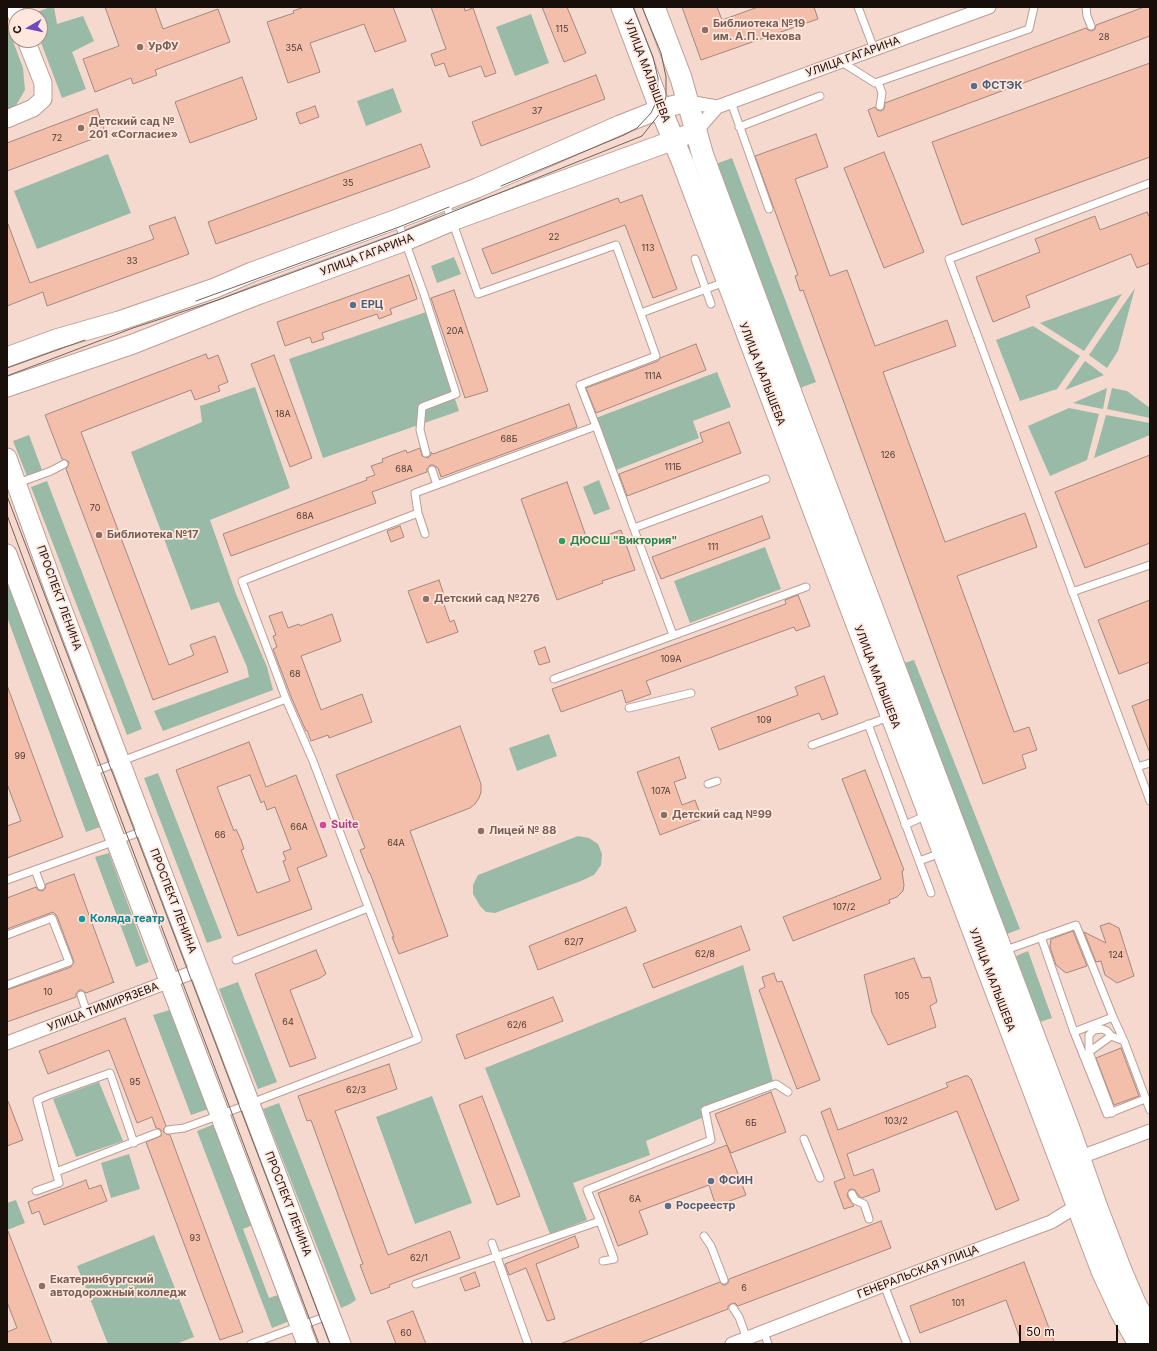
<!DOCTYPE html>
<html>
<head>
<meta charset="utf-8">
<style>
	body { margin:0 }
	#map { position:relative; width:1157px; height:1351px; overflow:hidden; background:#f6d9ce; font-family:Inter,sans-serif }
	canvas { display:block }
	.frame { position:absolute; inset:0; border:8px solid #180f0b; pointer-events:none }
	.north { position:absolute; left:8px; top:8px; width:40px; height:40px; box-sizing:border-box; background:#ffe7de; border:1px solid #a3918a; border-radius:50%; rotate:261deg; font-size:11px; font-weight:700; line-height:16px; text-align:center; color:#180f0b }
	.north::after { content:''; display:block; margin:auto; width:14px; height:18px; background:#7148c0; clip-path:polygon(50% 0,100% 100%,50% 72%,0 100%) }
	.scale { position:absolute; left:1019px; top:1325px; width:99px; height:18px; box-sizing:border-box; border:2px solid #180f0b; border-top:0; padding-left:5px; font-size:12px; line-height:14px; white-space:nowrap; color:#180f0b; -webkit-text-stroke:3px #ffe7de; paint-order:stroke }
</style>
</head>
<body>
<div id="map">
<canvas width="1157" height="1351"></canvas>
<div class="frame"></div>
<div class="north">С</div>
<div class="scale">50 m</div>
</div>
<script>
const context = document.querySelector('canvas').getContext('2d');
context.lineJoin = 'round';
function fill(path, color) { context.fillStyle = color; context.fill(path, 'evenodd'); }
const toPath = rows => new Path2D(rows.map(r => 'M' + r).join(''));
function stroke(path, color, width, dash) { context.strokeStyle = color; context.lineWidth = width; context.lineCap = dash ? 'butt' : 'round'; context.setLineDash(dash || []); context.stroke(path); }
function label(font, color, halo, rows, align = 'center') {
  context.font = font + ' Inter,sans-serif'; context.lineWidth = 3.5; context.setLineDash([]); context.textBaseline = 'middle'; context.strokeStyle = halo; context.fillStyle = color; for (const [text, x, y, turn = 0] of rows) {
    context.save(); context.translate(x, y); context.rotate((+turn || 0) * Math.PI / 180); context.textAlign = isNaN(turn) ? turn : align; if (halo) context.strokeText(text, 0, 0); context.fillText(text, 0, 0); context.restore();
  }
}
fill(toPath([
	[50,7,54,7,57,24,83,16,94,41,72,52,86,89,62,98,40,40,40,16,31,16,30,15],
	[531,14,549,63,515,76,496,27],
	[7,25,23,68,25,90,15,107,7,112],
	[393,88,402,112,366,126,357,101],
	[108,154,131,213,37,249,14,191],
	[732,158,816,382,800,388,716,164],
	[454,257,461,274,437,283,431,266],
	[1135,288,1118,351,1107,368,1089,355],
	[1122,294,1084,351,1040,323],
	[426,312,459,411,323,458,289,359],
	[1033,326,1080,356,1057,389,1020,401,996,340],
	[1085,361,1104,375,1065,390],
	[717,372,731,407,693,421,699,438,616,470,596,418],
	[255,387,290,488,210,520,236,594,267,667,273,690,163,731,154,711,249,677,247,667,219,602,191,610,131,452,202,422,200,406],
	[1107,388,1103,409,1073,403],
	[1112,388,1127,391,1150,408,1150,418,1107,409],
	[1069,408,1099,414,1087,460,1050,476,1028,426],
	[1106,415,1150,423,1150,435,1094,458],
	[29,435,42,470,27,476,13,441],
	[599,480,610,509,594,515,583,487],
	[47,481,142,729,127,735,31,487],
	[765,547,781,589,690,623,674,581],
	[7,573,100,827,86,832,7,617],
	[914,660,1020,929,1007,934,904,663],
	[549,734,557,756,517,771,509,748],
	[158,773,222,938,207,943,144,778],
	[578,836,589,838,598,844,602,854,601,865,594,875,581,881,495,913,486,912,480,906,473,894,473,885,478,875],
	[109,853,149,962,136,967,95,857],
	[1028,951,1052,1018,1040,1022,1016,956],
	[743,965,773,1081,700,1109,704,1117,646,1141,650,1155,573,1183,587,1220,550,1234,485,1068],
	[238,982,277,1082,258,1089,219,989],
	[173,1009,211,1108,191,1115,153,1015],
	[99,1082,123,1141,76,1157,53,1099],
	[432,1096,472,1203,415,1224,376,1117],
	[279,1103,356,1300,350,1304,341,1308,263,1109],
	[217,1123,255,1224,243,1229,269,1298,281,1294,292,1320,272,1328,197,1131],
	[129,1154,140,1189,111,1198,101,1163],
	[16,1200,25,1223,7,1230,7,1203],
	[154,1235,194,1337,176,1344,108,1344,77,1266]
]), '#98baa7');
const building = toPath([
	[105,7,155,7,163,29,218,9,230,42,155,70,157,75,133,84,131,78,95,92,83,59,119,46,105,7],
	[304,7,393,7,406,41,375,52,364,24,310,43,320,72,288,83,267,22,294,13,293,11,304,7],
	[431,7,464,7,465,11,473,8,496,73,485,77,481,66,449,77,444,63,435,66,431,54,446,49,431,7],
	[542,7,567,7,586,53,564,62,542,7],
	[682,7,717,7,722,20,758,7,814,7,818,19,701,60,682,7],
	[1144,7,1150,7,1150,36,878,137,868,110,875,107,877,110,881,111,884,109,885,103,1086,28,1088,30,1092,31,1095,29,1096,25,1144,7],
	[1150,63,1150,157,962,225,932,142,1150,63],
	[596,75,605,99,481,146,472,122,596,75],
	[242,77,257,119,190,143,175,102,242,77],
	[315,106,319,117,300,124,296,113,315,106],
	[97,109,106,134,7,171,7,143,97,109],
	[816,134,828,167,795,179,830,276,847,270,875,346,947,320,956,346,883,372,945,542,1025,513,1037,547,957,576,1014,732,1029,727,1037,750,1022,755,1026,768,983,784,803,290,800,291,795,276,798,275,755,156,816,134],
	[421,144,430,167,216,244,208,222,421,144],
	[884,152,924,252,884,268,844,168,884,152],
	[642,195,677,289,653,298,625,225,492,274,482,249,618,198,620,203,642,195],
	[1147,212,1150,218,1150,263,1137,268,1131,254,1026,296,1030,307,993,322,976,277,1040,252,1035,239,1095,216,1100,230,1147,212],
	[175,217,189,254,47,306,43,292,7,306,7,224,8,224,30,283,154,239,149,226,175,217],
	[409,275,417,299,390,309,392,314,379,319,377,314,322,333,324,339,312,343,310,337,285,346,277,322,409,275],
	[454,290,488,391,465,398,431,298,454,290],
	[696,344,706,370,596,413,586,388,658,361,660,358,696,344],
	[206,354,208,359,218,355,228,382,218,386,220,391,195,400,191,390,81,432,169,665,194,655,190,645,215,636,228,672,153,700,66,469,68,466,69,462,66,460,62,459,45,415,206,354],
	[274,355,312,458,290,467,251,364,274,355],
	[569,404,577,427,441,477,438,468,433,465,430,465,427,469,427,472,372,492,376,503,231,556,223,534,367,480,366,478,375,475,371,466,383,462,382,459,406,450,407,453,420,448,422,456,428,458,431,455,431,452,433,454,569,404],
	[729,422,741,453,627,496,619,474,703,442,700,433,729,422],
	[1150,455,1150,543,1085,568,1055,492,1150,455],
	[567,482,588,542,621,530,635,570,602,581,603,583,557,600,521,499,567,482],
	[762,516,770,538,661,579,652,557,762,516],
	[400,526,404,537,391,542,387,531,400,526],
	[439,580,444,595,441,596,450,622,454,620,458,632,427,643,408,591,439,580],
	[798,595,810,626,796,631,794,627,646,681,651,694,626,703,622,690,561,712,552,689,786,604,785,600,798,595],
	[1150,600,1150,662,1119,674,1098,620,1150,600],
	[282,612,288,628,299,624,300,626,332,614,341,641,301,656,321,710,362,694,372,722,329,738,328,735,311,741,307,730,306,731,292,699,273,649,277,647,273,636,276,635,269,616,282,612],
	[545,647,550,662,539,665,534,651,545,647],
	[824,676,838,714,822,720,819,713,719,750,711,728,798,695,795,687,824,676],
	[8,688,63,837,7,858,7,826,21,821,7,784,7,689,8,688],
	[1150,699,1150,751,1149,751,1132,706,1150,699],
	[460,726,481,784,481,792,479,798,475,804,470,808,410,831,448,936,399,954,392,937,394,937,370,873,369,873,360,850,365,848,336,775,460,726],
	[249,742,266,787,296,775,327,856,297,868,312,909,238,936,176,770,249,742],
	[250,775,261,803,264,801,267,810,275,807,291,849,283,852,286,860,283,861,290,881,257,893,241,850,244,849,241,840,236,829,234,831,217,787,250,775],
	[679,757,686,778,674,782,682,805,695,800,702,819,660,835,637,772,679,757],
	[865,770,904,870,902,871,904,885,903,891,897,897,889,900,890,903,793,941,783,917,881,879,842,779,865,770],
	[74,874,114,983,112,982,112,983,86,993,82,990,79,990,76,994,76,997,7,1022,7,990,71,967,74,962,57,916,53,912,7,929,7,898,36,887,38,890,42,891,45,889,46,884,74,874],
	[626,907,636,931,538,970,529,946,626,907],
	[1109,923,1119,928,1134,976,1117,983,1105,975,1101,961,1096,962,1084,932,1106,943,1100,926,1109,923],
	[741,926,750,950,653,988,643,964,741,926],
	[1073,931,1087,966,1066,973,1056,965,1050,947,1051,939,1073,931],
	[316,950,326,974,320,978,290,990,316,1058,290,1067,255,974,316,950],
	[914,958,922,978,930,977,937,1002,930,1006,936,1027,888,1045,872,1013,864,975,914,958],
	[774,973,777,982,782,981,820,1080,797,1089,759,990,765,987,762,977,774,973],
	[553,997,563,1021,465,1059,456,1035,553,997],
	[125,1018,166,1126,164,1128,163,1131,166,1134,170,1135,243,1332,220,1340,146,1142,161,1136,161,1131,160,1129,156,1128,152,1117,137,1123,109,1050,48,1074,39,1051,125,1018],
	[1121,1048,1139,1096,1114,1105,1096,1058,1121,1048],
	[389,1064,397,1089,335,1111,388,1255,450,1231,460,1258,389,1285,390,1287,371,1294,360,1265,363,1264,311,1120,307,1121,298,1096,389,1064],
	[965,1076,968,1076,971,1079,1019,1200,996,1210,957,1111,847,1154,854,1176,873,1169,880,1191,862,1198,859,1196,855,1190,850,1189,848,1192,847,1196,851,1202,854,1206,844,1209,834,1182,845,1178,821,1112,830,1108,838,1130,948,1087,946,1083,965,1076],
	[771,1092,786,1132,731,1153,727,1145,746,1195,716,1206,709,1185,639,1211,648,1234,618,1246,598,1193,727,1145,715,1114,771,1092],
	[482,1096,520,1196,497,1205,459,1105,482,1096],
	[7,1101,8,1101,23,1140,7,1146,7,1101],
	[86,1180,89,1189,101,1185,107,1201,44,1225,39,1211,32,1214,28,1202,86,1180],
	[881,1221,891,1248,738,1306,735,1303,731,1304,728,1306,728,1309,637,1344,560,1344,720,1282,723,1285,725,1285,728,1283,729,1279,881,1221],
	[7,1231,8,1231,52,1344,7,1344,7,1332,17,1328,7,1302,7,1231],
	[575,1236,579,1247,536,1264,555,1319,547,1321,526,1268,509,1275,505,1264,575,1236],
	[1024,1262,1055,1344,1022,1344,1006,1300,920,1333,910,1306,1024,1262],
	[475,1272,480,1286,465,1291,460,1278,475,1272],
	[413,1311,426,1344,396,1344,387,1321,413,1311]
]);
fill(building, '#f3bfaa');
stroke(building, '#a3887e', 1);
const service = toPath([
	[858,7,874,49],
	[1086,7,1087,16,1091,26],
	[840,61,875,83,1029,29,1034,7],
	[878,82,882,93,880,106],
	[731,102,769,209],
	[739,127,820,96],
	[1150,183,949,259,1150,801],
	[445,201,478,294,616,245,656,356,580,385,596,426],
	[397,219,424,294,456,394,422,407,420,430,426,453],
	[695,259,711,304],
	[641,313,725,282],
	[432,470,437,485],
	[18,483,51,471,64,464],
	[634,528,766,479],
	[425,534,418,513,415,493,596,426,673,635],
	[1072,592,1150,565],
	[554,679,806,587],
	[629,708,691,693],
	[868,724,931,893],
	[812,745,889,717],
	[1137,767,1150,763],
	[90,773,286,699],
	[708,784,717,781],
	[905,825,927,815],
	[919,861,941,853],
	[35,870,41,886],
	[7,880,146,830],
	[7,935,52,918,69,962,7,985],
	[1041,937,1074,1032,1107,1114,1145,1099],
	[1003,951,1076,925,1113,1017,1124,1041,1150,1110],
	[236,960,368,908],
	[81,995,87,1013],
	[1074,1032,1113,1017],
	[1089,1052,1089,1035,1094,1030,1102,1029,1107,1031,1111,1036],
	[1112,1113,1089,1052,1111,1036,1124,1041],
	[168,1130,184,1128,220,1115,418,1039,313,761,286,699,242,581,418,513],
	[804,1139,820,1178],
	[56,1172,37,1100,49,1095,110,1073,134,1143],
	[36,1191,59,1183,56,1172,157,1133],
	[852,1194,855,1200,864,1204,869,1219],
	[600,1221,587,1190,711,1140,705,1110,776,1084,788,1092],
	[704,1236,711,1246,724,1280],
	[492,1243,528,1344],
	[416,1284,600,1221,614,1259,603,1261],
	[884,1285,907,1344],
	[733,1308,739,1317,747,1339],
	[764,1332,768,1344],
	[251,1344,330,1315]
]);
const minor = toPath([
	[688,102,717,107],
	[696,131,717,107,989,7],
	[7,1043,199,970],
	[1073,1160,1150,1131],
	[732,1344,920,1271,1051,1222,1077,1206,1080,1200]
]);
const tertiary = toPath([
	[13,7,17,16],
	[7,119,33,108,43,99,43,83,26,40]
]);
const secondary = toPath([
	[7,357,56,339,119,321,215,288,252,272,397,219,477,188,620,125,663,108,688,102],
	[7,387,133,344,260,294,405,241,452,221,674,140,696,131],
	[7,458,54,588,341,1344],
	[7,554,307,1344]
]);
const primary = toPath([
	[622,7,657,100,683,163,814,511,1102,1271,1121,1312,1139,1344],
	[654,7,681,78,703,156,797,409,1070,1131,1096,1205,1122,1273,1135,1303,1150,1331]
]);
stroke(service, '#ba9e94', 9);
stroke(minor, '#ba9e94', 15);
stroke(tertiary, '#ba9e94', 19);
stroke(secondary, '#ba9e94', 21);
stroke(primary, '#ba9e94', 23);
stroke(service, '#fff', 7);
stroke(minor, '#fff', 13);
stroke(tertiary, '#fff', 17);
stroke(secondary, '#fff', 19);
stroke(primary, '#fff', 21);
stroke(toPath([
	[501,186,624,135,637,128,651,113,657,100,658,78,653,57,633,7],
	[196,301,399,227,449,207],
	[7,368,85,340],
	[7,376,133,328,218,300,402,232,642,136,661,112,666,97,666,77,661,53,642,7],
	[7,496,330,1344],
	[7,515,53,639,319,1344]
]), '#74635c', 1);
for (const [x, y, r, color] of [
	[705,30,4,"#8d6e63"],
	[140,47,4,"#8d6e63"],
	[974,86,4,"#5c6f8a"],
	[81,128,4,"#8d6e63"],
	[353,305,4,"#5c6f8a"],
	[99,535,4,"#8d6e63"],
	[562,541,4,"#2e9e5b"],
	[426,599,4,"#8d6e63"],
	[664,815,4,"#8d6e63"],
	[323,825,4,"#d1479c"],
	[481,831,4,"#8d6e63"],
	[82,919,4,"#0f9aa8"],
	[711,1181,4,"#5c6f8a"],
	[668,1206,4,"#5c6f8a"],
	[42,1286,4,"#8d6e63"]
]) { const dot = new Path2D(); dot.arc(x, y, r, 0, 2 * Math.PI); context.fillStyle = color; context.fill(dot); stroke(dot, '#ffe7de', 1.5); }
label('9px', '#4f3b33', null, [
	["115",562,29],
	["28",1104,37],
	["35А",294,48],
	["37",537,111],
	["72",57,138],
	["35",348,183],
	["22",554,237],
	["113",648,248],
	["33",132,261],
	["20А",455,331],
	["111А",653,376],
	["18А",283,414],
	["68Б",509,439],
	["126",888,455],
	["111Б",673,467],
	["68А",404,469],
	["70",95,508],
	["68А",305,516],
	["111",713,547],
	["109А",671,659],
	["68",295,674],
	["109",764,720],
	["99",20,756],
	["107А",661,791],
	["66А",299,827],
	["66",220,835],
	["64А",396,843],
	["107/2",844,907],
	["62/7",574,942],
	["62/8",705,954],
	["124",1116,955],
	["10",48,992],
	["105",902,996],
	["64",288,1022],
	["62/6",517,1025],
	["95",135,1082],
	["62/3",356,1090],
	["103/2",896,1121],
	["6Б",751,1123],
	["6А",635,1199],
	["93",195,1238],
	["62/1",419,1258],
	["6",744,1288],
	["101",958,1303],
	["60",406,1333]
]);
label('bold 11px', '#785e54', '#ffe7de', [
	["Библиотека №19",713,24],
	["им. А.П. Чехова",713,37],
	["УрФУ",148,47],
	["Детский сад №",89,122],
	["201 «Согласие»",89,135],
	["Библиотека №17",107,535],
	["Детский сад №276",434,599],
	["Детский сад №99",672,815],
	["Лицей № 88",489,831],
	["Екатеринбургский",50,1280],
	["автодорожный колледж",50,1293]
], 'left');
label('11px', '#180f0b', '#ffe7de', [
	["УЛИЦА ГАГАРИНА",853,57,-20],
	["УЛИЦА МАЛЫШЕВА",647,71,69],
	["УЛИЦА ГАГАРИНА",367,255,-21],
	["УЛИЦА МАЛЫШЕВА",762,374,69],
	["ПРОСПЕКТ ЛЕНИНА",59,598,70],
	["УЛИЦА МАЛЫШЕВА",877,677,69],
	["ПРОСПЕКТ ЛЕНИНА",173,901,69],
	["УЛИЦА МАЛЫШЕВА",992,980,69],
	["УЛИЦА ТИМИРЯЗЕВА",103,1007,-21],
	["ПРОСПЕКТ ЛЕНИНА",288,1204,69],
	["ГЕНЕРАЛЬСКАЯ УЛИЦА",918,1272,-21]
]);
label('bold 11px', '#4e5e75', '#ffe7de', [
	["ФСТЭК",982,86],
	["ЕРЦ",361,305],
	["ФСИН",719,1181],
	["Росреестр",676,1206]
], 'left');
label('bold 11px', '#27864d', '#ffe7de', [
	["ДЮСШ \"Виктория\"",570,541]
], 'left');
label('bold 11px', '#b23c85', '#ffe7de', [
	["Suite",331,825]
], 'left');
label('bold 11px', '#0d838f', '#ffe7de', [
	["Коляда театр",90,919]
], 'left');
</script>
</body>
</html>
